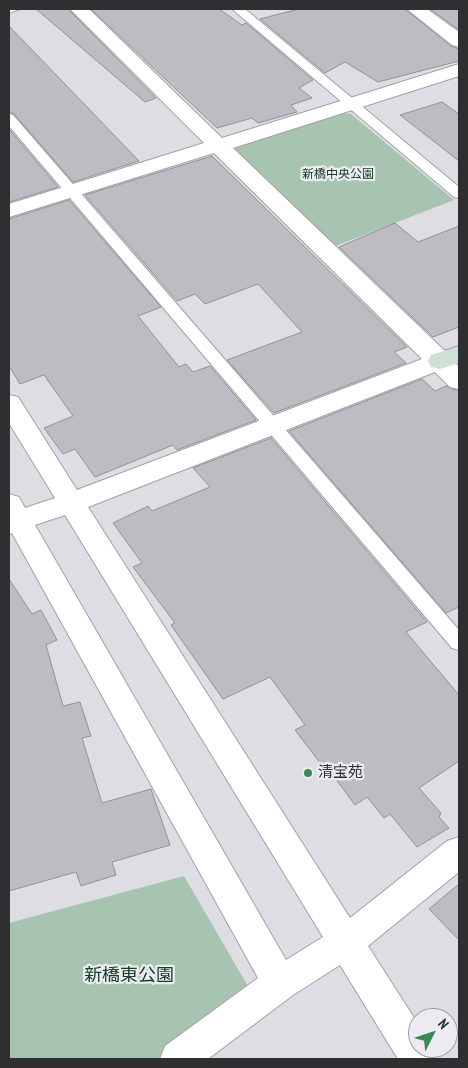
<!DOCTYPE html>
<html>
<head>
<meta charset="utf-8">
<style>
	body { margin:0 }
	#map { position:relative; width:468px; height:1068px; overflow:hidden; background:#dfdde4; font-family:"PT Sans Narrow",sans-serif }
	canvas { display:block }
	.frame { position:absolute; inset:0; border:10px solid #2f2e30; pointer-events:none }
	.north { position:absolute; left:408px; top:1008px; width:50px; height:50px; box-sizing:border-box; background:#edebf1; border:1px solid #a19fa4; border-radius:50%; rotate:49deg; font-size:14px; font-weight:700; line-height:20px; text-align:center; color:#2f2e30 }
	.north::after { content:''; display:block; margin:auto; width:18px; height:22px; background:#398857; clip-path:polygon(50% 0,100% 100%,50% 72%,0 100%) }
</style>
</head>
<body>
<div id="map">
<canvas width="468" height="1068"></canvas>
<div class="frame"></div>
<div class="north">N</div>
</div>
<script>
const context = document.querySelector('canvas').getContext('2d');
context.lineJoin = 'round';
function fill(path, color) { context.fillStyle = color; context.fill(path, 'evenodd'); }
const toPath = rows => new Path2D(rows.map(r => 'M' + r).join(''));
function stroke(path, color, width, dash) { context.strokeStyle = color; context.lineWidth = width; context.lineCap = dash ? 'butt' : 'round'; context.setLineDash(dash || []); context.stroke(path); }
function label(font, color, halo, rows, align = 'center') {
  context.font = font + ' "PT Sans Narrow","Noto Sans JP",sans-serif'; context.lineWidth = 4.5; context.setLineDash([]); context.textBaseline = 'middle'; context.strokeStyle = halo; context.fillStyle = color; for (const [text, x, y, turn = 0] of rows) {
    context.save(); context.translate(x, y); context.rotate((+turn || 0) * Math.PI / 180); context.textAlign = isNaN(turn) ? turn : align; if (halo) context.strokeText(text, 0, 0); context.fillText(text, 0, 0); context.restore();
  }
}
fill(toPath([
	[331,112,351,114,454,200,333,247,233,153,237,143],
	[184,876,249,988,158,1059,9,1059,9,923]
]), '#a6c4af');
const building = toPath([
	[36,9,68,9,156,98,145,102,36,9],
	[91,9,219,9,242,25,246,23,313,80,299,88,312,98,291,105,297,112,258,123,252,118,217,128,91,9],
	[299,9,405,9,451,46,459,49,459,61,378,82,345,62,325,73,260,19,299,9],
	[430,9,459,9,459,30,430,9],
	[9,26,139,161,73,182,14,114,9,112,9,26],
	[442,102,459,114,459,161,400,115,442,102],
	[9,129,58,187,9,202,9,129],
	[212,156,407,347,394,352,406,363,274,413,227,360,302,332,258,284,205,304,195,294,177,301,85,195,212,156],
	[69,200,161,307,138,316,179,367,186,364,193,372,210,366,256,420,177,450,173,445,95,477,75,449,63,454,44,428,73,416,44,375,20,384,9,366,9,219,69,200],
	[395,223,418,242,459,226,459,327,433,337,339,247,395,223],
	[422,379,435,391,446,386,459,391,459,607,446,613,289,431,422,379],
	[271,438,427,622,406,632,459,695,459,761,419,788,441,813,439,817,449,828,417,847,390,814,384,818,367,797,355,805,324,763,321,764,295,730,305,725,270,677,223,699,171,625,175,623,133,567,142,563,113,523,148,506,152,511,210,487,193,468,271,438],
	[9,579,32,614,41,610,57,640,46,645,63,706,80,702,91,736,82,738,102,803,151,789,170,845,112,862,116,875,81,886,76,872,9,891,9,579],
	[459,884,459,940,429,909,459,884]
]);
fill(building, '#bebcc2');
stroke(building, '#929096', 1);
const lane = toPath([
	[9,9,20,9,9,13,9,9],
	[232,9,245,9,459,187,459,198,454,197,232,9],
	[9,114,13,115,459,630,459,650,452,648,9,126,9,114]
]);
const street = toPath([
	[70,9,89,9,222,138,459,64,459,76,233,148,449,355,459,367,459,389,450,387,435,372,88,507,350,918,447,841,459,837,459,872,368,946,418,1024,418,1048,433,1048,437,1059,398,1059,340,965,293,995,208,1059,160,1059,165,1046,258,978,12,533,9,534,9,494,19,497,25,508,55,498,9,423,9,395,18,397,77,490,422,359,214,153,9,217,9,204,204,143,70,9],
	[65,515,323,937,286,960,35,525,65,515],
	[407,9,427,9,459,32,459,47,452,45,407,9]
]);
const secondary = toPath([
	[459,346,459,363,440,369,431,367,428,361,431,355,459,346]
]);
stroke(lane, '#a2a0a6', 2);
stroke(street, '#a2a0a6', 2);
stroke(secondary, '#a2a0a6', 2);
fill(lane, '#fff');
fill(street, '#fff');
fill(secondary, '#cde0d3');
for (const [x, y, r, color] of [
	[308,773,5,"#398857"]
]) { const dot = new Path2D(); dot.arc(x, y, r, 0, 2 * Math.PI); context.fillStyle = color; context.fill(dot); stroke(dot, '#edebf1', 2); }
label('12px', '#124125', '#edebf1', [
	["新橋中央公園",338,175]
]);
label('15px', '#2f2e30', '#edebf1', [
	["清宝苑",318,773]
], 'left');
label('18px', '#124125', '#edebf1', [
	["新橋東公園",129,976]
]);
</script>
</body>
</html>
